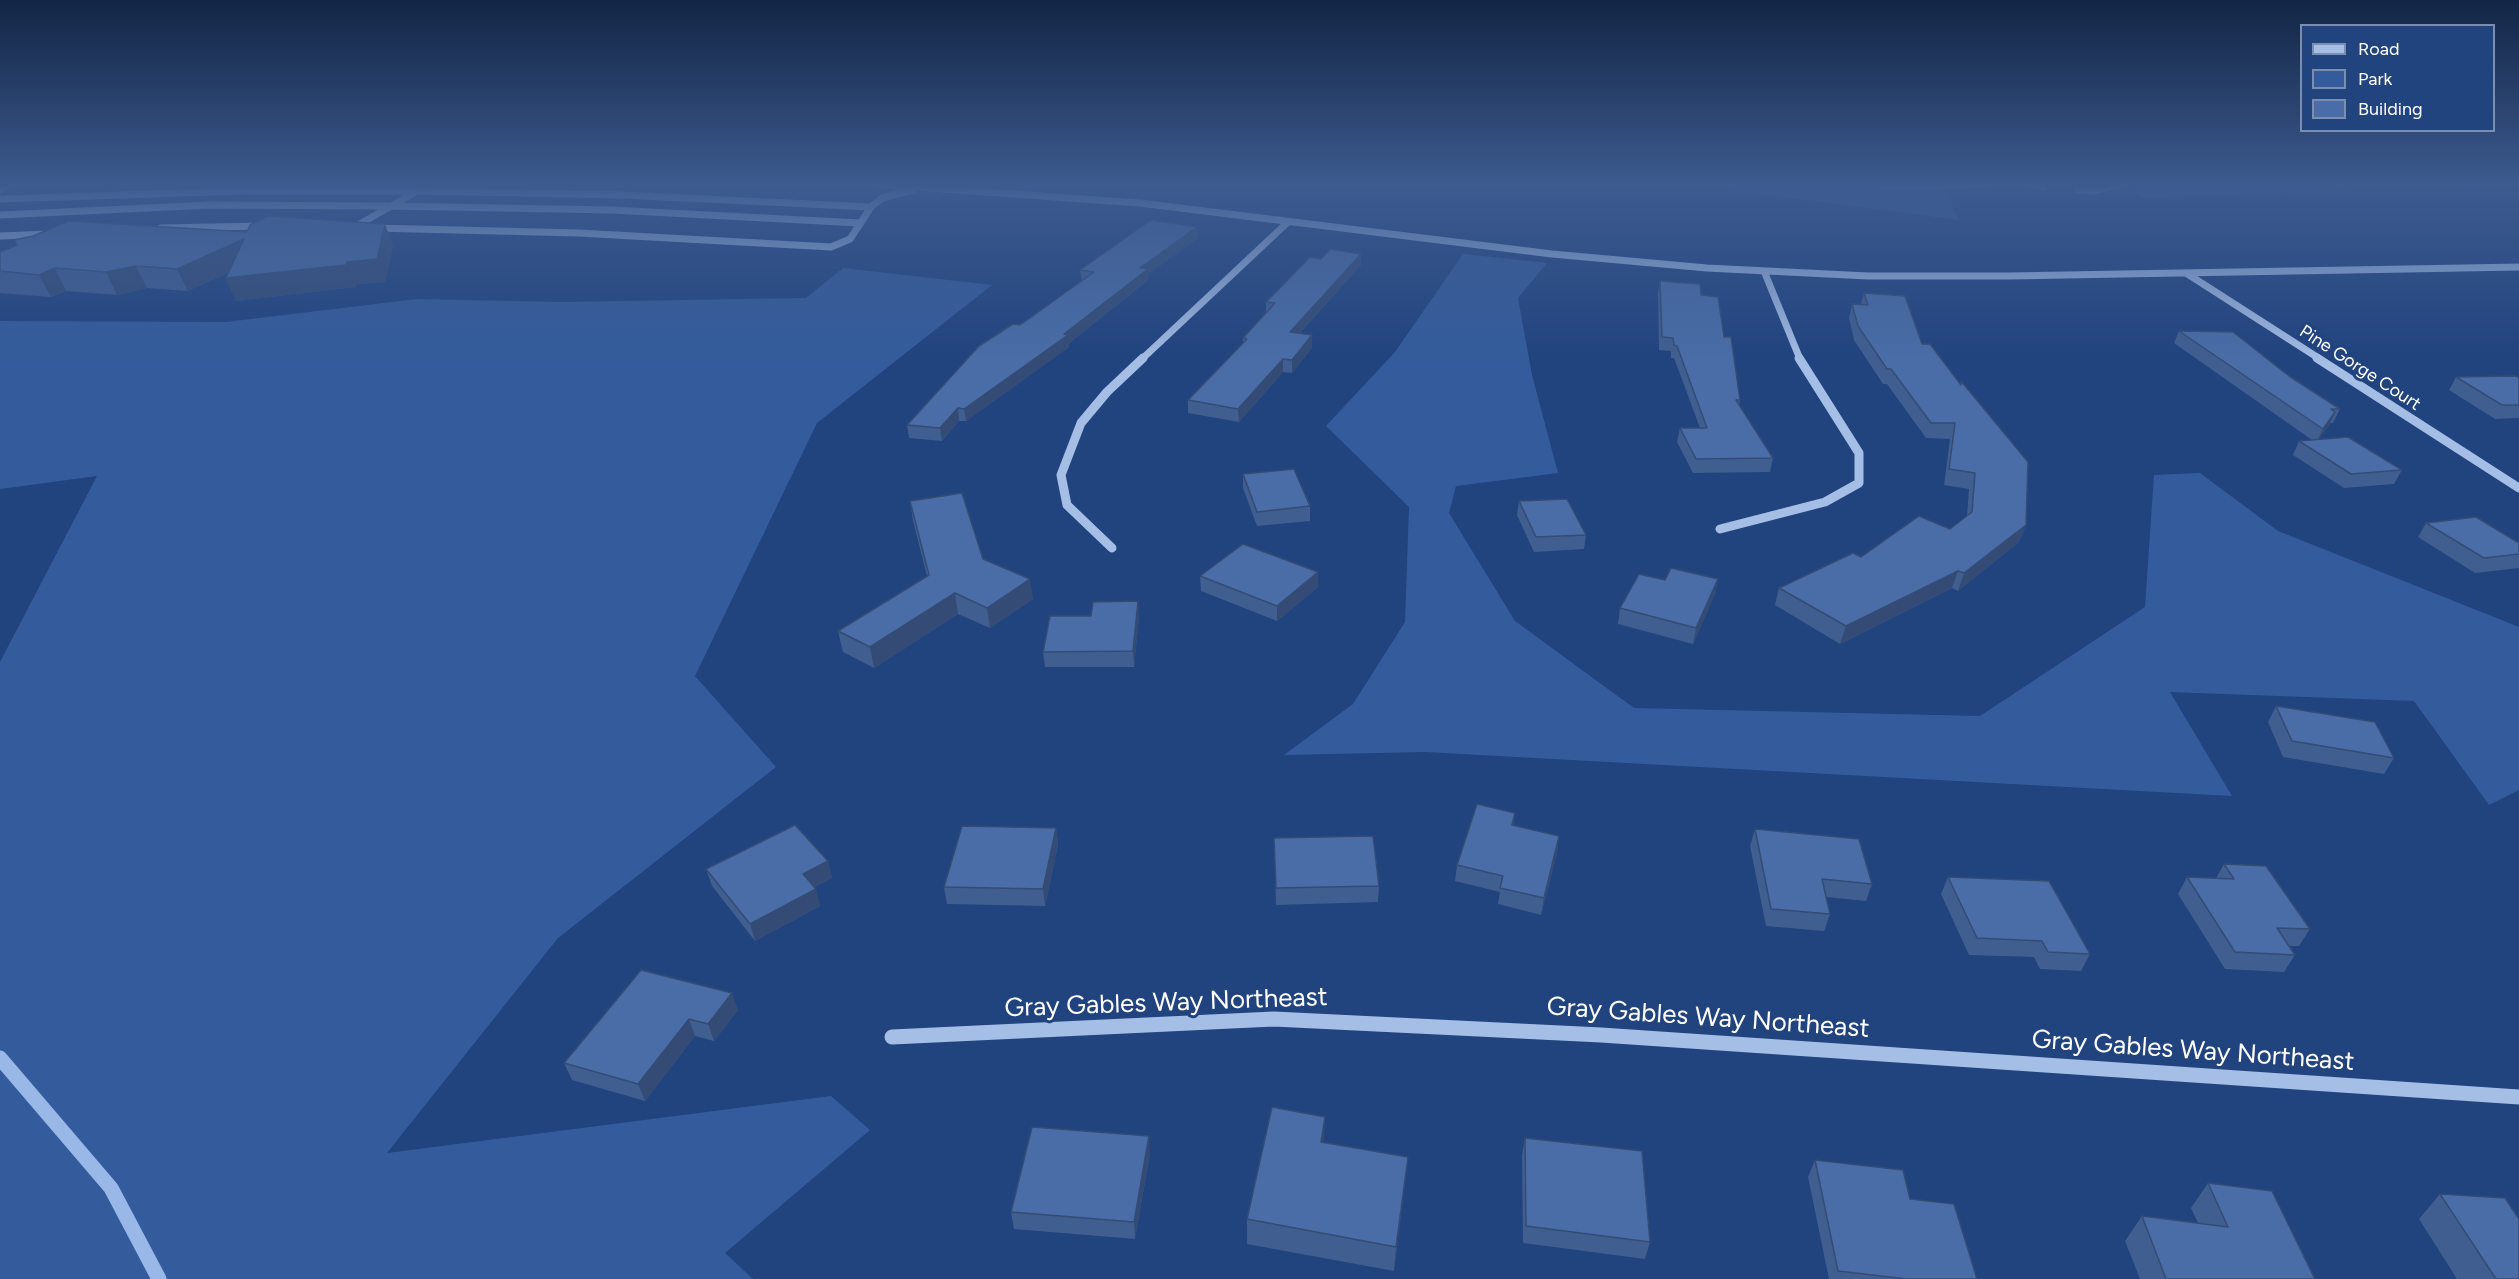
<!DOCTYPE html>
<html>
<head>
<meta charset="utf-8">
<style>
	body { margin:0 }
	#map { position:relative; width:2519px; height:1279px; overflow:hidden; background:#21437e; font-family:Figtree,sans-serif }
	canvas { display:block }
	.legend { position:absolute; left:2300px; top:24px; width:195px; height:108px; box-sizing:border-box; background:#21437e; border:2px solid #7a8eb2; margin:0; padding:8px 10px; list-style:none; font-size:18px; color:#fff }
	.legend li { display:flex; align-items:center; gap:12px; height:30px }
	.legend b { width:30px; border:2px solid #7a8eb2 }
</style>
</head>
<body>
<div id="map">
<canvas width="2519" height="1279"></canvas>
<ul class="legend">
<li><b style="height:8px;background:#a5bee6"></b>Road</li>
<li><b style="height:16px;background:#345c9c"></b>Park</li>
<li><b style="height:16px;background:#4a6da7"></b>Building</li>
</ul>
</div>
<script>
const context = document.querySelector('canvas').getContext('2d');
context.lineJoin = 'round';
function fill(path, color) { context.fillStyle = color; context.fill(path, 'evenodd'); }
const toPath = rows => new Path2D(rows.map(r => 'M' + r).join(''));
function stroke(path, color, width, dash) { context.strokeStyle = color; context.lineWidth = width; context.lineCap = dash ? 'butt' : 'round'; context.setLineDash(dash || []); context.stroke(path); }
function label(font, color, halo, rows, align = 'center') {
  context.font = font + ' Figtree,sans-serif'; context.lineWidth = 6; context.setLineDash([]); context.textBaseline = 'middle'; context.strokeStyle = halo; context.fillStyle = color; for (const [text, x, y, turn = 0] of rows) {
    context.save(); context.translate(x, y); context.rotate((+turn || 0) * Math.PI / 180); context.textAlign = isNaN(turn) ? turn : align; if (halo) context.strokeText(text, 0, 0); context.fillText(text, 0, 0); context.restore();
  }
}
fill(toPath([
	[1686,184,1943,184,1959,220],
	[2125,184,2519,184,2519,189,2380,188,2143,198],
	[1463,254,1547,263,1518,298,1532,375,1558,473,1456,486,1449,513,1515,621,1634,708,1980,716,2145,607,2154,475,2200,473,2278,531,2519,627,2519,790,2489,805,2414,701,2170,692,2232,796,1425,752,1284,755,1353,704,1405,622,1409,507,1326,426,1395,352],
	[843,268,992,285,817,423,695,676,776,767,558,938,387,1153,831,1096,870,1130,725,1253,753,1279,0,1279,0,662,97,476,0,489,0,321,226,322,417,299,561,302,806,298]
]), '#345c9c');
stroke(toPath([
	[1871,184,1903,186,2000,184],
	[2028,184,2043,187],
	[2078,190,2091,191,2125,184]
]), '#99b8e8', 7);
stroke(toPath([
	[0,1058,111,1188,159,1279]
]), '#99b8e8', 15);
stroke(toPath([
	[873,184,1140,203,1552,254,1707,268,1868,276,2009,276,2519,267],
	[0,190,10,184],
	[0,199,241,191,418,191,624,195,871,207],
	[0,215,209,205,391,206,612,210,860,223],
	[161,228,262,226],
	[356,228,353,228,417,191],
	[374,228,579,233,831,247,850,239,871,207,882,198,912,190],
	[0,236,50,234],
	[1764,271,1800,359],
	[2186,273,2320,359],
	[1142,359,1288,222]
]), '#a5bee6', 7);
stroke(toPath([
	[2317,358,2519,488],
	[1720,529,1825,502,1859,483,1859,453,1799,358],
	[1112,548,1067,505,1061,475,1081,423,1107,392,1143,358]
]), '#a5bee6', 9);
stroke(toPath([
	[892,1037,1274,1019,1601,1035,2519,1097]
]), '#a5bee6', 15);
fill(toPath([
	[1198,238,1148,274,1148,280,1068,344,1069,347,966,421,959,421,942,441,909,438,907,425,1020,325,1082,281,1080,270],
	[14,240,393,245,385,282,356,284,355,287,236,301,226,278,229,272,188,291,147,288,117,295,66,291,51,297,0,293,0,252,17,245],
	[1361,254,1361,265,1300,333,1312,348,1292,373,1283,372,1239,422,1188,413,1188,400,1243,343,1243,338,1266,313,1266,302,1321,259],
	[1660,281,1701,295,1724,337,1740,400,1739,405,1773,458,1770,472,1693,473,1677,442,1680,428,1700,428,1674,358,1671,358,1671,351,1659,350,1658,293],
	[1864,293,1922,344,2026,525,2019,542,1958,591,1952,588,1840,644,1775,605,1779,588,1861,557,1950,529,1967,516,1969,489,1944,485,1950,439,1926,438,1887,384,1883,384,1854,340,1849,318,1852,304,1861,304],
	[2179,331,2289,376,2340,409,2333,423,2330,423,2318,440,2402,470,2394,484,2344,488,2293,455,2299,441,2312,440,2174,343],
	[2456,377,2519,378,2519,418,2495,419,2449,390],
	[1243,474,1310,506,1310,521,1257,526,1243,488],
	[910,501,983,559,1033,599,990,628,958,614,874,668,843,652,838,631,927,576,913,521],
	[1519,501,1586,535,1584,549,1534,552,1517,515],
	[2426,523,2519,543,2519,568,2475,573,2418,537],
	[1318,572,1318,587,1277,621,1201,591,1200,576],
	[1718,579,1715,594,1693,644,1618,624,1620,608,1665,580],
	[1139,616,1134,667,1045,667,1043,652],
	[2276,706,2394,758,2384,774,2283,757,2268,722],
	[1515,813,1513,826,1559,836,1557,853,1541,915,1498,904,1500,892,1455,881,1457,865],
	[1056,828,1058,845,1045,906,947,904,944,887],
	[1755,829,1872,884,1866,901,1826,897,1830,914,1824,931,1766,926,1750,846],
	[1274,838,1379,886,1378,902,1276,905],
	[828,861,832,878,814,887,820,906,755,941,712,886,706,869],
	[2224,864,2310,929,2299,946,2289,946,2295,955,2284,972,2225,969,2178,894,2187,877,2216,878],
	[1948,877,2090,954,2081,971,2040,969,2034,957,1969,955,1941,894],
	[641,970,738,1010,714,1041,695,1036,645,1101,572,1080,564,1063],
	[1525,1138,1650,1242,1645,1259,1523,1243,1522,1155],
	[1324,1143,1408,1157,1394,1271,1247,1244,1247,1219],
	[1150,1153,1135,1239,1014,1229,1011,1212],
	[1815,1160,1910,1199,1977,1279,1829,1279,1808,1177],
	[2208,1183,2315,1279,2140,1279,2125,1241,2142,1216,2198,1223,2191,1208],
	[2440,1194,2519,1279,2457,1279,2419,1219]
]), '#405e90');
fill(toPath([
	[385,224,393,245,385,282,356,284,355,287,236,301,226,278],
	[1197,227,1198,238,1148,274,1148,280,1068,344,1069,347,966,421,964,409,1064,334,1140,268],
	[244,239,253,260,188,291,177,269],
	[1361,254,1361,265,1290,344,1290,332],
	[136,266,147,288,117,295,106,272],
	[55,268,66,291,51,297,39,275],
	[1312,335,1312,348,1292,373,1292,360],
	[1283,359,1283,372,1239,422,1238,409],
	[958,408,959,421,942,441,940,428],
	[2335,412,2329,426,2316,443,2323,429],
	[2026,525,2019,542,1958,591,1964,573],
	[1958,571,1952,588,1840,644,1846,626],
	[1318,572,1318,587,1277,621,1277,606],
	[1030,579,1033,599,990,628,987,608],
	[1718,579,1715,594,1693,644,1696,628],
	[955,593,958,614,874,668,870,647],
	[1138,601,1139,616,1134,667,1133,651],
	[1056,828,1058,845,1045,906,1043,889],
	[1559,836,1557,853,1541,915,1544,898],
	[828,861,832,878,808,891,803,874],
	[816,889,820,906,755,941,750,924],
	[732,993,738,1010,714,1041,708,1024],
	[689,1019,695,1036,645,1101,638,1084],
	[1325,1117,1324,1142,1319,1167,1321,1142],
	[1149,1136,1150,1153,1135,1239,1134,1222],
	[1408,1157,1405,1182,1394,1271,1396,1247]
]), '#344c75');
const building = toPath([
	[268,216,385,224,377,259,347,262,346,265,226,278,244,239,177,269,136,266,106,272,55,268,39,275,0,271,0,252,17,245,14,240,33,236,69,221,247,232,250,225,268,216],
	[1151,220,1197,227,1140,268,1148,269,1064,334,1068,335,964,409,958,408,940,428,907,425,979,346,1013,324,1020,325,1094,272,1080,270,1151,220],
	[1330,249,1361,254,1290,332,1312,335,1292,360,1283,359,1238,409,1188,400,1247,339,1243,338,1275,303,1266,302,1310,257,1321,259,1330,249],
	[1660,281,1700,284,1701,295,1718,297,1724,337,1731,337,1740,400,1736,400,1773,458,1696,459,1680,428,1707,428,1677,346,1674,345,1673,338,1662,337,1660,281],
	[1864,293,1905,296,1922,344,1930,344,1961,385,1961,381,2028,462,2026,525,1964,573,1958,571,1846,626,1779,588,1853,553,1861,557,1919,516,1950,529,1972,512,1975,473,1949,469,1955,423,1931,423,1891,369,1887,369,1858,326,1852,304,1868,305,1864,293],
	[2179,331,2233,332,2289,376,2340,409,2331,409,2335,412,2323,429,2179,331],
	[2516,376,2519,378,2519,405,2502,405,2456,377,2516,376],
	[2348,437,2402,470,2351,474,2299,441,2348,437],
	[1294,469,1310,506,1257,512,1243,474,1294,469],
	[962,493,983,559,1030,579,987,608,955,593,870,647,838,631,929,575,910,501,962,493],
	[1567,499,1586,535,1536,537,1519,501,1567,499],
	[2476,517,2519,543,2519,554,2484,558,2426,523,2476,517],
	[1243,544,1318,572,1277,606,1200,576,1243,544],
	[1671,568,1718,579,1696,628,1620,608,1639,574,1665,580,1671,568],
	[1138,601,1133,651,1043,652,1050,616,1091,616,1093,602,1138,601],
	[2276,706,2375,722,2394,758,2292,741,2276,706],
	[1477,804,1515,813,1512,825,1559,836,1544,898,1500,888,1503,876,1457,865,1477,804],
	[795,825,828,861,803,874,816,889,750,924,706,869,795,825],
	[962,826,1056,828,1043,889,944,887,962,826],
	[1755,829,1859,839,1872,884,1822,879,1830,914,1771,909,1755,829],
	[1373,836,1379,886,1276,888,1274,838,1373,836],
	[2224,864,2266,866,2310,929,2277,928,2295,955,2235,952,2187,877,2234,879,2224,864],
	[1948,877,2049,881,2090,954,2048,952,2042,941,1977,938,1948,877],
	[641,970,732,993,708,1024,689,1019,638,1084,564,1063,641,970],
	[1272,1107,1325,1117,1321,1142,1408,1157,1396,1247,1247,1219,1272,1107],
	[1032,1127,1149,1136,1134,1222,1011,1212,1032,1127],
	[1525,1138,1642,1151,1650,1242,1526,1226,1525,1138],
	[1815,1160,1903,1170,1910,1199,1954,1204,1977,1279,1907,1279,1838,1271,1815,1160],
	[2208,1183,2272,1191,2315,1279,2166,1279,2142,1216,2228,1227,2208,1183],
	[2440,1194,2505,1198,2519,1219,2519,1279,2496,1279,2440,1194]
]);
fill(building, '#4a6da7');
stroke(building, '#344c75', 1.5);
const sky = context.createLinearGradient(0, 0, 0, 363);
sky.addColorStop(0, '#122545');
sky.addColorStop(0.51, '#3d5b8f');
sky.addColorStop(1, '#3d5b8f00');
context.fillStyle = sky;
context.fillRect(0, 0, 2519, 363);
label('18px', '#fff', '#21437e', [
	["Pine Gorge Court",2360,368,33]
]);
label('26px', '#fff', '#21437e', [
	["Gray Gables Way Northeast",1166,1003,-2],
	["Gray Gables Way Northeast",1708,1018,4],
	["Gray Gables Way Northeast",2193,1051,4]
]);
</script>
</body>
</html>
